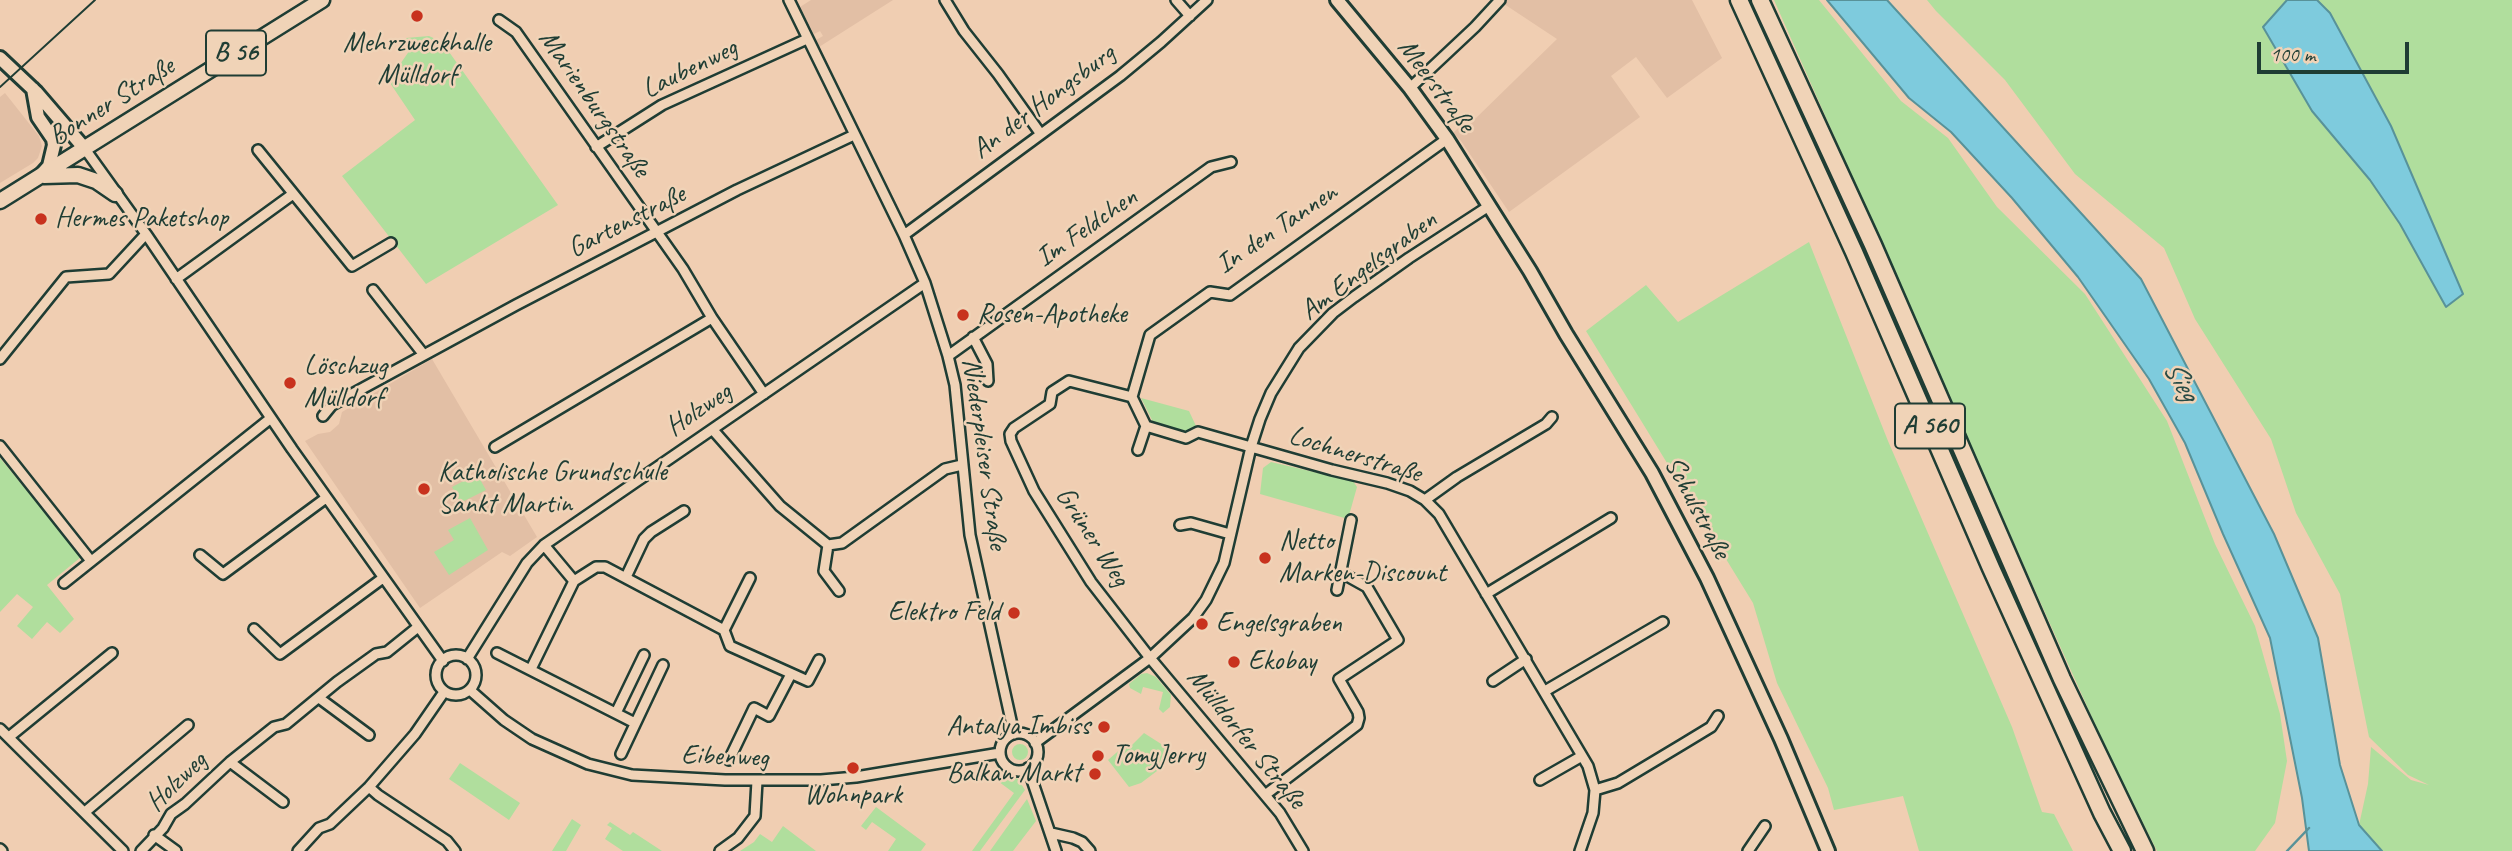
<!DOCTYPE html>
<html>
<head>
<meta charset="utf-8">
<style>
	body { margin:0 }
	#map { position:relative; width:2512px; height:851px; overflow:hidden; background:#f0ceb2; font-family:Caveat,sans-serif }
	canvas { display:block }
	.scale { position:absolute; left:2257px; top:42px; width:152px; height:32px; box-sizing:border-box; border:4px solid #1f3d34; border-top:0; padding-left:9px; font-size:21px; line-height:24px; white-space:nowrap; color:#1f3d34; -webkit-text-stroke:5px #f0d3b7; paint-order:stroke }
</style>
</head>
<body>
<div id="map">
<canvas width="2512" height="851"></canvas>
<div class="scale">100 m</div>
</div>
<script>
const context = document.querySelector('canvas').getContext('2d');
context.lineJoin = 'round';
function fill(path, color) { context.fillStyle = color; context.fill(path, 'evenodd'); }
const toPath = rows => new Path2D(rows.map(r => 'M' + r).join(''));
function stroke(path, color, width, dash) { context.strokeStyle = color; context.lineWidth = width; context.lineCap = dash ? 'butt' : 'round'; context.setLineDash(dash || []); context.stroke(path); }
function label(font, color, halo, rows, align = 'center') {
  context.font = font + ' Caveat,sans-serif'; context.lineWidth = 5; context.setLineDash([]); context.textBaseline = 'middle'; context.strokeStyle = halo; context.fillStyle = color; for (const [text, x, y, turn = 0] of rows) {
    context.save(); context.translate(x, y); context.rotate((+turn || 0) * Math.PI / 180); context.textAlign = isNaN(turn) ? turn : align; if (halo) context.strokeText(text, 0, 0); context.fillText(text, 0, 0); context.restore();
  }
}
fill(toPath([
	[811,0,893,0,819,47,816,40,823,36,820,31,814,34,800,7],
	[1498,0,1692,0,1722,58,1667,98,1636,57,1611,76,1640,117,1509,212,1461,141,1453,133,1472,115,1476,118,1557,39],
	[5,93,39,136,42,146,38,158,33,163,0,183,0,97],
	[432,359,537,537,510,556,502,552,420,608,305,441,318,434,330,432,339,424,342,412]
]), '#e2bfa5');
fill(toPath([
	[1774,0,1819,0,1901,101,1948,138,1997,207,2085,294,2167,421,2215,544,2255,626,2280,714,2287,761,2275,823,2255,851,2157,851,2108,753,2025,568],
	[1927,0,2287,0,2263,28,2312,111,2370,180,2400,224,2446,306,2463,294,2419,190,2391,126,2330,13,2317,0,2512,0,2512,851,2382,851,2359,825,2368,784,2371,747,2411,780,2429,785,2408,775,2369,737,2340,594,2296,513,2271,439,2195,319,2164,248,2075,174,2005,80,1936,11],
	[429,36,442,42,558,205,426,284,342,176,415,120,386,77,396,70,412,47,406,38],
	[1809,242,1888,441,2012,727,2042,812,2054,814,2073,851,1919,851,1903,796,1834,810,1828,788,1777,683,1753,603,1586,331,1646,285,1678,322],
	[1141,398,1189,411,1196,426,1184,432,1154,424],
	[0,458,81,557,47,585,74,619,60,633,47,622,32,639,17,626,33,607,17,594,0,612],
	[1271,462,1353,481,1357,487,1348,519,1260,494,1263,468],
	[477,474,486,490,460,503,452,487],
	[470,518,488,550,449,575,434,552,454,540,448,530],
	[1147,673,1156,677,1171,695,1170,707,1163,713,1159,709,1163,692,1143,687,1141,694,1130,688,1129,684,1141,674],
	[1144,733,1169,749,1161,768,1141,783,1129,787,1108,760,1124,746,1128,749],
	'1012 752a8 8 0 1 1 16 0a8 8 0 1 1-16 0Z',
	[460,763,520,803,509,820,449,779],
	[997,767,1007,774,1018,779,1025,790,980,851,972,851,1014,793,991,776],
	[1027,799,1036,821,1013,851,990,851],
	[876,807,926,844,921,851,888,851,896,839,872,822,866,830,861,826],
	[572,819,581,825,566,851,552,851],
	[610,822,630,835,633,832,662,851,623,851,605,839,612,828,607,825],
	[783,826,816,851,740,851,754,842,760,834,772,842]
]), '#b0de9d');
const water = toPath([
	[1827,0,1887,0,2141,279,2274,534,2318,638,2340,765,2359,825,2382,851,2309,851,2302,798,2270,638,2223,534,2185,443,2149,379,2078,277,2012,198,1951,132,1909,98,1827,0],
	[2287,0,2317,0,2330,13,2391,126,2463,294,2446,307,2400,224,2370,180,2312,111,2263,27,2287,0]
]);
fill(water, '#7ecbdd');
stroke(water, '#589299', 2);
stroke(toPath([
	[2287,851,2309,828]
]), '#589299', 2.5);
const street = toPath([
	[789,0,904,235,925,283,948,356,955,385,970,535,1014,734],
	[945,0,964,31,998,74,1040,133],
	[1176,0,1190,16],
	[499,20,516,32,683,269,712,318,764,394],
	[1410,88,1475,27,1500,0],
	[596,147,662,105,807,39],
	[85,149,146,234,292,449,443,661],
	[258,150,352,266,391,243],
	[904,235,1120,76,1161,42,1207,0],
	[176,279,293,194],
	[373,290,424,355],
	[973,337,987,364,988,381],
	[948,356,1211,167,1231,162],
	[0,359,66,277,109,274,146,234],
	[1132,397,1150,335,1210,292,1230,295,1447,139],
	[323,416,332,405,516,305,737,190,854,135],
	[713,430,780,506,828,545,824,571,839,591],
	[0,446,91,561],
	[495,447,712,318],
	[1138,450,1146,426],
	[1425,500,1457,477,1546,424,1552,417],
	[1180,525,1191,523,1230,534],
	[544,545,574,581,596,567,605,567,724,630,730,646,808,681,819,660],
	[828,545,842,543,945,469,962,465],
	[200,555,223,574,326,498],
	[626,577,644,539,651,532,684,511],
	[64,583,271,418],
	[1337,590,1351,520],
	[1486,594,1611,518],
	[254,629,280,654,383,578],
	[724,630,750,578],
	[497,653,635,723],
	'436 675a20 20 0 1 1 40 0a20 20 0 1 1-40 0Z',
	[467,659,527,563,544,545,925,283],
	[531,669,574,581],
	[1493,681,1526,659],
	[470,690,504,720,532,739,588,764,632,775,725,780,821,780,856,777,1000,753],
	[1545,691,1663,622],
	[319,698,369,735],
	[616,713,644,655],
	[0,729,123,851],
	'1000 752a19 19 0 1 1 38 0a19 19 0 1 1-38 0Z',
	[9,737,112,653],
	[1035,743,1150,658,1193,618,1206,600,1224,563,1251,447,1260,419,1271,393,1299,348,1333,313,1354,297,1409,258,1489,206],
	[621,754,663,665],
	[729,760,754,708,769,716,791,674],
	[230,762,283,802],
	[1028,768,1056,851],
	[1540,780,1582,756],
	[369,787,378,795,447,841,455,851],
	[1595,790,1618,783,1683,744,1711,727,1718,716],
	[1265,795,1357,725,1359,718,1358,712,1339,679,1398,640,1367,587,1340,572],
	[85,812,188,725],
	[1051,833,1073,838,1082,842,1090,851],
	[154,835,176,851],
	[0,849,2,851],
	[141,851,163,828,171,814,185,804,230,762,274,727,286,724,337,682,376,654,387,652,418,627],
	[298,851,319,828,330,824,369,787,415,734,444,692],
	[720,851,738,838,755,816,757,781],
	[1303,851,1280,813,1150,658,1091,582,1034,491,1011,441,1010,434,1014,428,1050,404,1052,392,1069,381,1132,397,1146,426,1186,438,1198,432,1332,470,1387,483,1410,491,1425,500,1439,514,1588,766,1595,790,1593,813,1580,851],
	[1748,851,1765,826]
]);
const secondary = toPath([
	[1337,0,1410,88,1447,139,1530,271,1566,334,1652,473,1707,578,1781,739,1828,851],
	[0,58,36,92,85,149],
	[33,89,38,117,53,139,54,145,49,166,41,175]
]);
const primary = toPath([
	[44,176,78,175,96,181,115,194],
	[0,201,322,0]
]);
const highway = toPath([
	[1739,0,1854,252,1991,568,2102,813,2122,851],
	[1760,0,1873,245,2062,679,2145,851]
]);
stroke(street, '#1f3d34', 14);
stroke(secondary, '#1f3d34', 18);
stroke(primary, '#1f3d34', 19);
stroke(highway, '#1f3d34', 21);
stroke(street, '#f0d3b7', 9);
stroke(secondary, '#f0d3b7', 12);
stroke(primary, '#f0d3b7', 14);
stroke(highway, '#f0d3b7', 16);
stroke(toPath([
	[0,87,95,0]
]), '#1f3d34', 2);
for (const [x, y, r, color] of [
	[417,16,7,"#c8321e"],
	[41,219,7,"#c8321e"],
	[963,315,7,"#c8321e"],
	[290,383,7,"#c8321e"],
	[424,489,7,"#c8321e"],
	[1265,558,7,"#c8321e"],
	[1014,613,7,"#c8321e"],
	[1202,624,7,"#c8321e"],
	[1234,662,7,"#c8321e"],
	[1104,727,7,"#c8321e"],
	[1098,756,7,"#c8321e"],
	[853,768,7,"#c8321e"],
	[1095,774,7,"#c8321e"]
]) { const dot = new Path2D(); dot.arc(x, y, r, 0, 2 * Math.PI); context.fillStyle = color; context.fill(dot); stroke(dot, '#f0d3b7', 2.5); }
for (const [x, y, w] of [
	[236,53,60],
	[1930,426,70]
]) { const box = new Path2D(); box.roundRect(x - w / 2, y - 22.5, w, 45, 5); context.fillStyle = '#f0d3b7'; context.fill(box); stroke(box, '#1f3d34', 2); }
label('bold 26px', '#1f3d34', null, [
	["B 56",236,53],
	["A 560",1930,426]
]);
label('28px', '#1f3d34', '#f0d3b7', [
	["Mehrzweckhalle",417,44,"center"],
	["Mülldorf",417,76,"center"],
	["Hermes Paketshop",55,219],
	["Rosen-Apotheke",977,315],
	["Löschzug",304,367],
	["Mülldorf",304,399],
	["Katholische Grundschule",438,473],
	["Sankt Martin",438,505],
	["Netto",1279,542],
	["Marken-Discount",1279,574],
	["Elektro Feld",1000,613,"right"],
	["Engelsgraben",1216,624],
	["Ekobay",1248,662],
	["Antalya Imbiss",1090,727,"right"],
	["TomyJerry",1112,756],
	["Balkan Markt",1081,774,"right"],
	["Wohnpark",853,796,"center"]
], 'left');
label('28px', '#1f3d34', '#f0d3b7', [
	["Laubenweg",690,69,-26],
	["Meerstraße",1436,86,53],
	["Bonner Straße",112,102,-32],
	["An der Hongsburg",1044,102,-37],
	["Marienburgstraße",594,104,55],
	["Gartenstraße",627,222,-27],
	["Im Feldchen",1087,228,-35],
	["In den Tannen",1277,229,-34],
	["Am Engelsgraben",1369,266,-37],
	["Holzweg",699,410,-34],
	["Niederpleiser Straße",984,454,82],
	["Lochnerstraße",1355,455,17],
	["Schulstraße",1697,508,62],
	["Grüner Weg",1092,537,57],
	["Mülldorfer Straße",1246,739,51],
	["Eibenweg",725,757,2],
	["Holzweg",177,782,-44]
]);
label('italic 30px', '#284b45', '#f0d3b7', [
	["Sieg",2180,381,59]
]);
</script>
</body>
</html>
